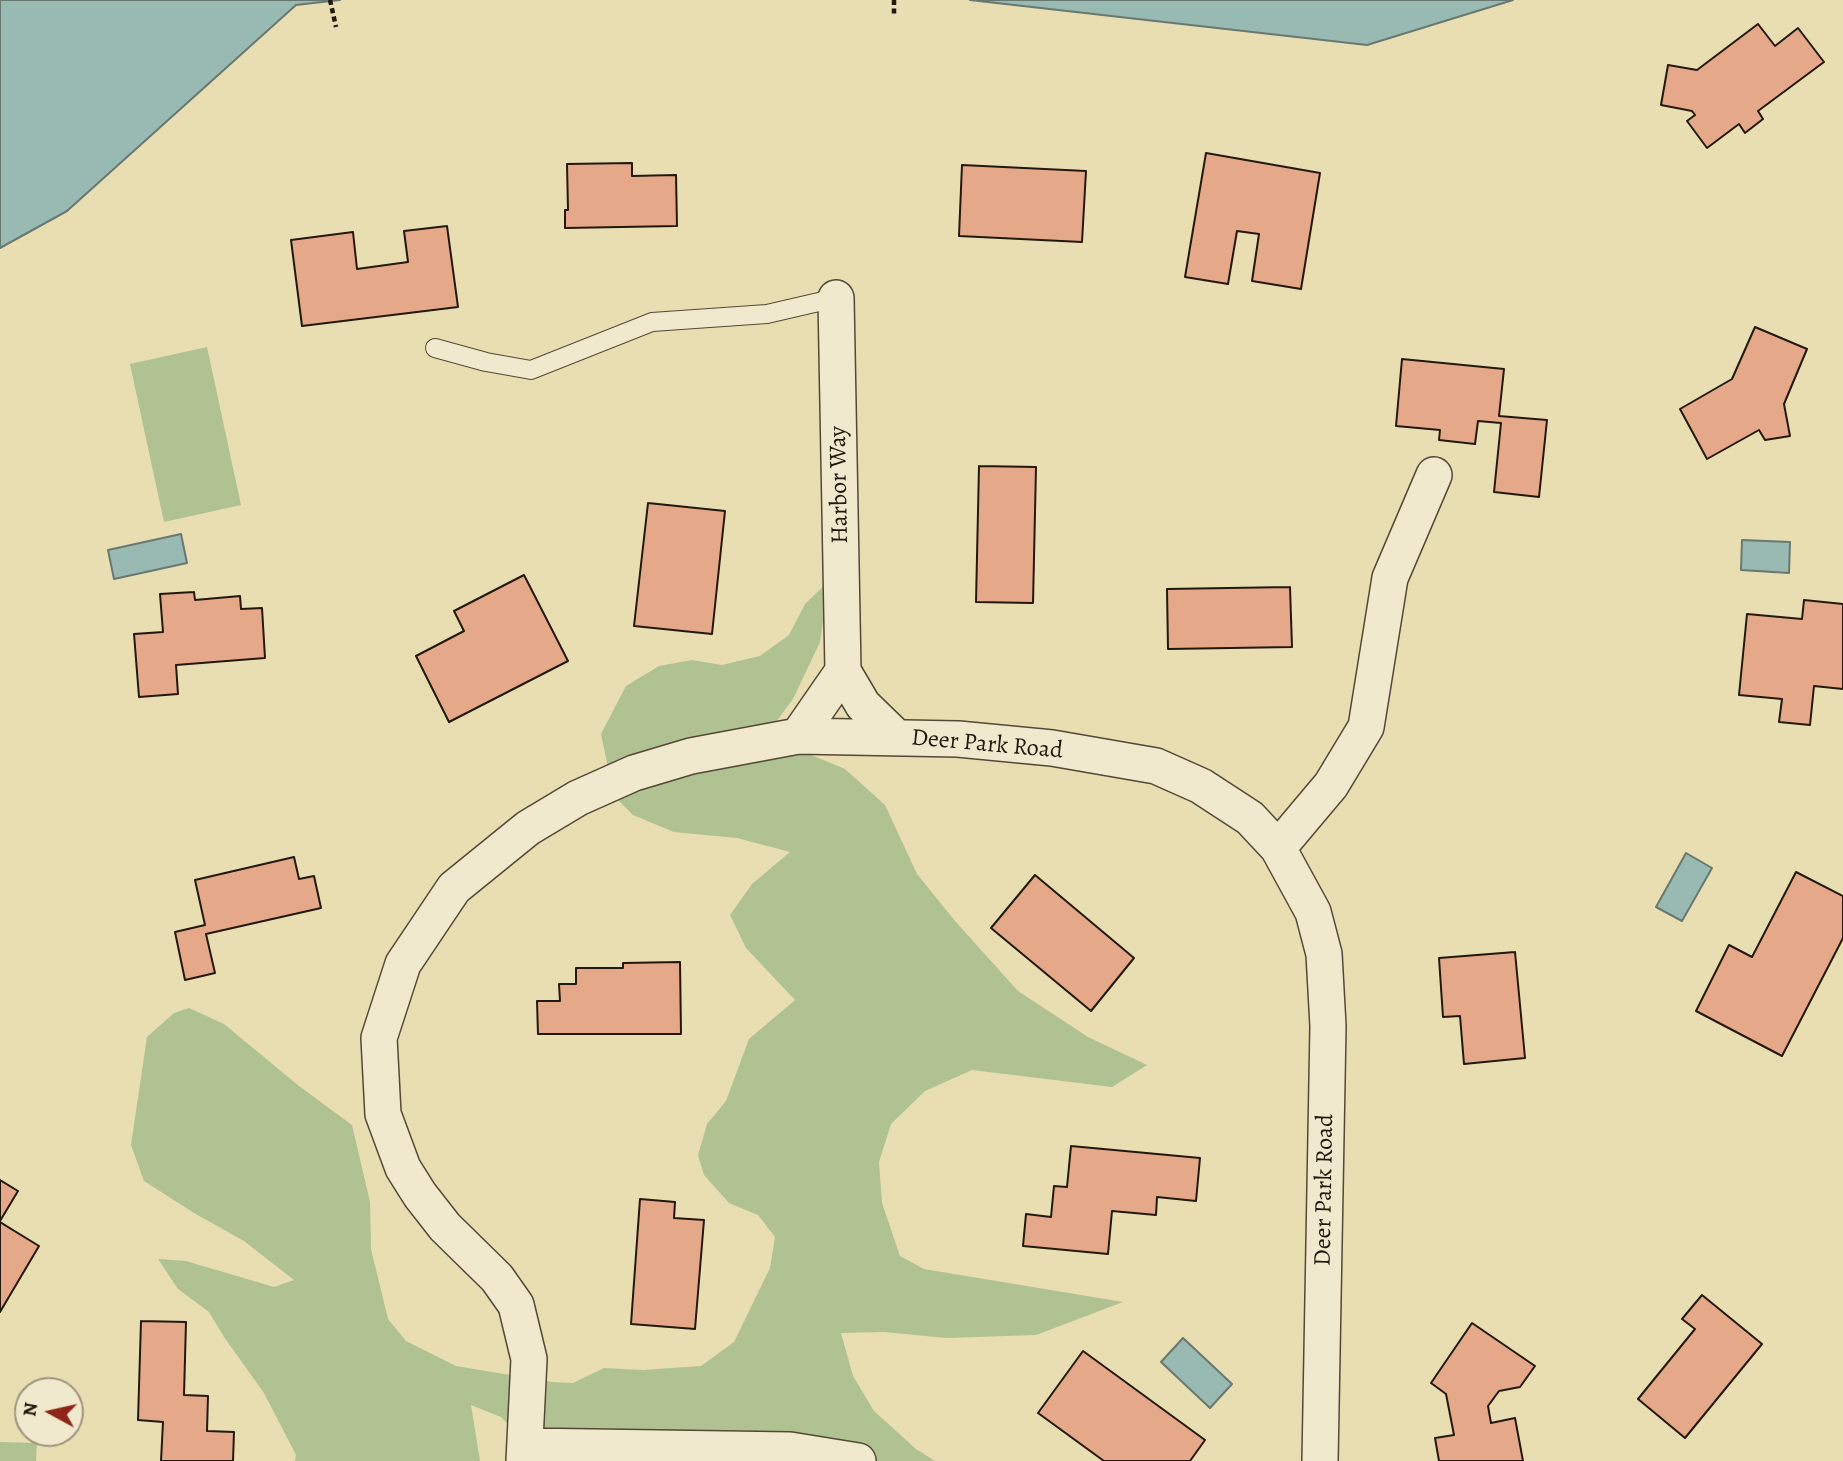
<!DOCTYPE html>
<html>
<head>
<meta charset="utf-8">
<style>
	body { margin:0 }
	#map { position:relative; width:1843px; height:1461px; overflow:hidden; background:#e9ddb2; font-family:Alegreya,serif }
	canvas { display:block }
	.north { position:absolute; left:14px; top:1377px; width:70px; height:70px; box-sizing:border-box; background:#f1e9cd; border:2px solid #9e9580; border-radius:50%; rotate:278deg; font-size:19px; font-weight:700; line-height:28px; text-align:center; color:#22180d }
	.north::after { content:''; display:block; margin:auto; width:24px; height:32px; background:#8f2418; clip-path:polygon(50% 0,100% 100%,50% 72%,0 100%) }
</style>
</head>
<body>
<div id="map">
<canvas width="1843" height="1461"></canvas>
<div class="north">N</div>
</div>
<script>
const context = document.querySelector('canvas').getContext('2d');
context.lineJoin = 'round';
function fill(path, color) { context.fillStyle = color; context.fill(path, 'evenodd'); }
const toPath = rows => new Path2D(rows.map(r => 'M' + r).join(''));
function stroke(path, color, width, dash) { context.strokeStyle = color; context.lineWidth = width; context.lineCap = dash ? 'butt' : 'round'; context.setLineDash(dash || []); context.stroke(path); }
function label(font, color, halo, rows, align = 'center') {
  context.font = font + ' Alegreya,serif'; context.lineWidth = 5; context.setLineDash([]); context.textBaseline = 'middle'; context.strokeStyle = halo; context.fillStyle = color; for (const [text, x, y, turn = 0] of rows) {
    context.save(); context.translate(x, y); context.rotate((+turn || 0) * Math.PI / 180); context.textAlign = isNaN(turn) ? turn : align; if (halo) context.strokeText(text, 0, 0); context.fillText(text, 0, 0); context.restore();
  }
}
fill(toPath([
	[207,347,241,505,164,522,130,364],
	[829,581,820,642,793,699,773,726,804,752,845,769,885,805,917,874,955,921,1018,991,1088,1037,1147,1065,1112,1087,972,1070,925,1091,891,1124,879,1162,882,1203,900,1256,924,1269,1123,1302,1036,1335,946,1338,884,1332,841,1333,853,1376,874,1411,916,1449,935,1461,545,1461,501,1417,471,1405,480,1461,295,1461,296,1455,264,1393,224,1337,209,1312,178,1289,158,1259,186,1261,274,1287,294,1280,244,1241,194,1213,144,1181,131,1145,147,1037,174,1013,189,1008,224,1024,299,1086,352,1125,370,1202,371,1249,388,1319,406,1341,456,1366,552,1382,573,1383,604,1368,643,1370,701,1366,734,1342,770,1268,775,1237,758,1215,729,1203,704,1175,698,1155,707,1124,726,1101,749,1039,795,1000,746,948,730,915,752,884,790,852,737,838,674,832,633,815,614,796,601,734,626,686,659,666,692,660,722,665,760,656,789,635,805,604],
	[0,1442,37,1443,36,1461,0,1461]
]), '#b0c291');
const water = toPath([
	[0,0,340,0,296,5,67,211,0,248,0,0],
	[970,0,1513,0,1367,45,970,0],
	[181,534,187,563,114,579,108,550,181,534],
	[1742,540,1790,542,1789,573,1741,570,1742,540],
	[1686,853,1712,868,1682,921,1656,907,1686,853],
	[1183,1338,1232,1384,1210,1408,1161,1362,1183,1338]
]);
fill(water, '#99bab3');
stroke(water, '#697971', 2);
const building = toPath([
	[1758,24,1775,46,1798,28,1824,62,1758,111,1763,119,1745,133,1739,124,1707,148,1687,121,1695,115,1692,111,1661,105,1668,65,1697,70,1758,24],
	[1206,153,1320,173,1301,289,1252,281,1259,234,1237,231,1228,284,1185,277,1206,153],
	[632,163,632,176,676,175,677,226,565,228,565,210,568,210,567,164,632,163],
	[962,165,1086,171,1082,242,959,236,962,165],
	[447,226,458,307,302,326,291,240,353,232,357,269,408,262,404,231,447,226],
	[1755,327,1807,349,1784,404,1790,436,1765,440,1759,430,1707,459,1680,409,1732,379,1755,327],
	[1402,359,1504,369,1499,416,1547,420,1539,497,1494,492,1501,423,1478,421,1475,444,1439,440,1440,430,1396,426,1402,359],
	[979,466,1036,467,1033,603,976,602,979,466],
	[648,503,725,511,712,634,634,626,648,503],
	[524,575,568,661,449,722,416,656,464,631,454,611,524,575],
	[1290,587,1292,647,1168,649,1167,589,1290,587],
	[194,592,195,600,240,596,241,609,262,608,265,658,176,665,178,694,139,697,134,634,163,632,160,594,194,592],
	[1804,600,1843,604,1843,689,1814,686,1810,725,1779,722,1782,699,1739,695,1747,614,1802,619,1804,600],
	[294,857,299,879,314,876,321,908,206,934,215,973,185,980,175,932,205,925,195,880,294,857],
	[1796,872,1843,896,1843,938,1782,1056,1696,1011,1729,945,1752,957,1796,872],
	[1035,875,1134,958,1091,1011,991,928,1035,875],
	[1515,952,1525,1058,1464,1064,1460,1016,1443,1017,1439,958,1515,952],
	[680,962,681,1034,538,1034,537,1001,560,1001,559,984,576,984,576,968,623,968,623,963,680,962],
	[1071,1146,1200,1158,1196,1201,1157,1197,1156,1215,1112,1211,1108,1254,1023,1246,1026,1214,1051,1217,1054,1186,1067,1187,1071,1146],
	[0,1180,18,1191,0,1221,0,1180],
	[640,1199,675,1202,674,1218,704,1220,695,1329,631,1324,640,1199],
	[0,1222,39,1246,0,1312,0,1222],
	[1702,1295,1762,1344,1685,1438,1638,1399,1695,1329,1682,1319,1702,1295],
	[141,1321,186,1322,184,1395,208,1396,207,1431,234,1432,233,1461,161,1461,163,1422,138,1420,141,1321],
	[1472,1323,1535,1366,1520,1387,1499,1391,1488,1406,1491,1423,1515,1418,1523,1461,1439,1461,1435,1438,1454,1435,1446,1394,1431,1383,1472,1323],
	[1083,1351,1205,1440,1190,1461,1104,1461,1038,1413,1083,1351]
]);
fill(building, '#e5a98a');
stroke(building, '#22180d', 2);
const service = toPath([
	[435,348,486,362,531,370,652,322,767,314,836,298]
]);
const minor = toPath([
	[836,298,843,671,863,705,897,738],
	[798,736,843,671],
	[1278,848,1331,785,1366,727,1390,578,1434,475],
	[525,1446,790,1450,858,1461],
	[524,1461,529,1359,516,1305,497,1278,445,1227,420,1195,403,1168,383,1114,379,1038,403,964,454,888,528,828,578,798,634,773,691,756,798,736,958,739,1052,748,1156,766,1201,786,1250,818,1278,848,1313,912,1324,954,1328,1026,1320,1461]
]);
stroke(service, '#544936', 20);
stroke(minor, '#544936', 38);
stroke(toPath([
	[330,0,336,27],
	[894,0,894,16]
]), '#22180d', 4.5, [5, 3.5]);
stroke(service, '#f1e9cd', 18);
stroke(minor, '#f1e9cd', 35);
label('24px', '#22180d', '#f1e9cd', [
	["Harbor Way",840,485,-91],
	["Deer Park Road",987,745,5],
	["Deer Park Road",1325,1190,-89]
]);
</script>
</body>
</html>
